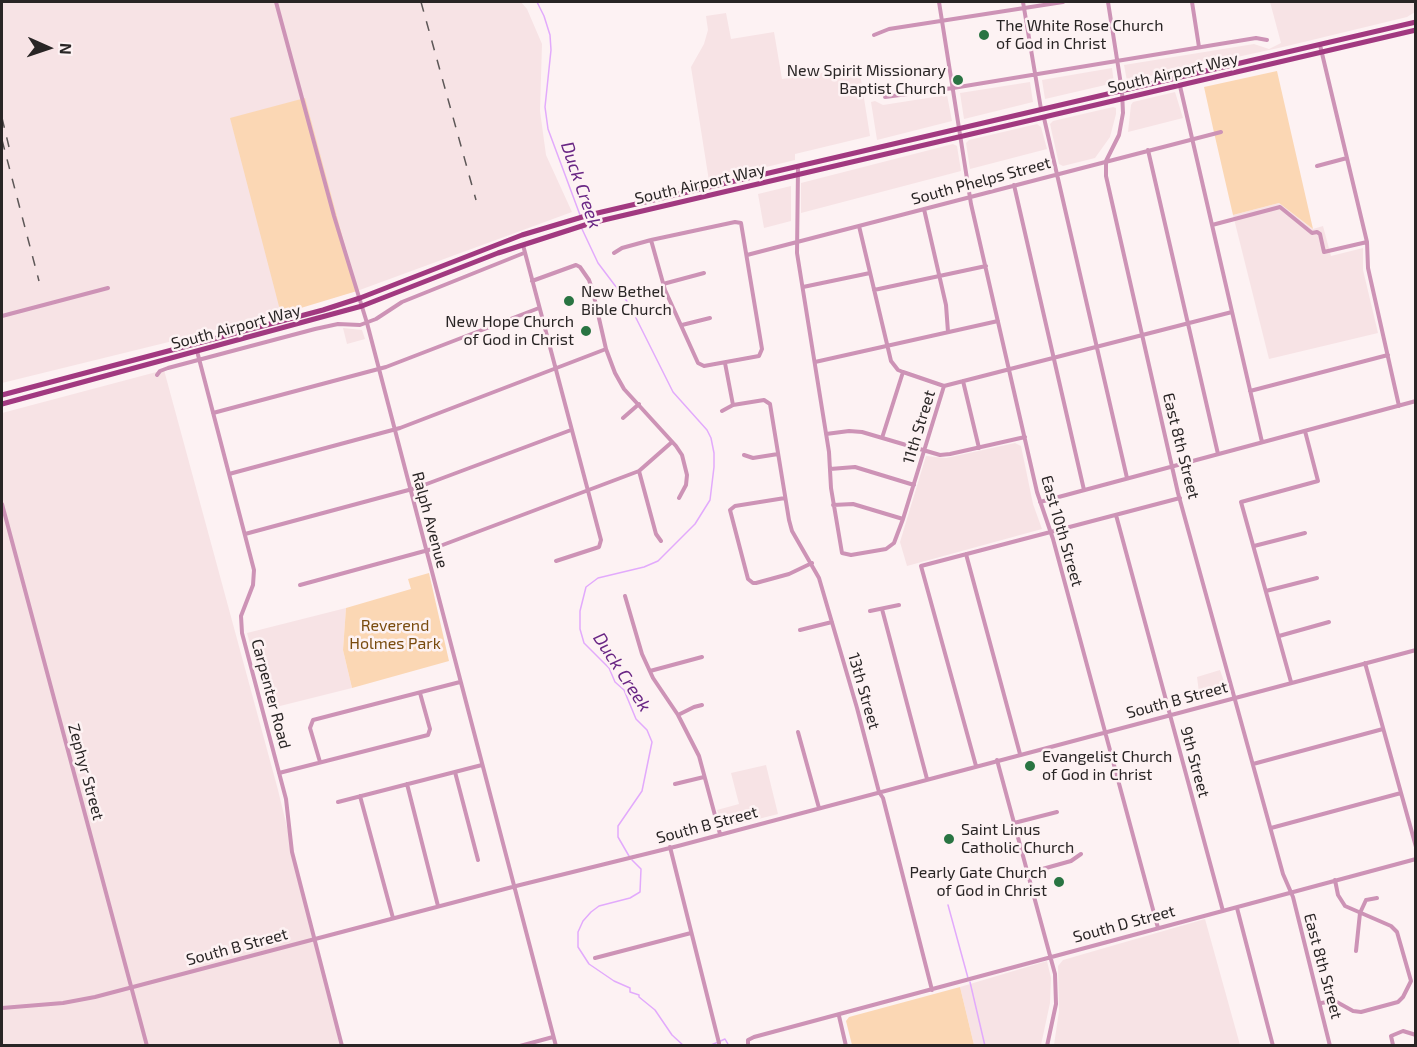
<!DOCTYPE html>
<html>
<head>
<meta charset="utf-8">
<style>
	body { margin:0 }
	#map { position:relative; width:1417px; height:1047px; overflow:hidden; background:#fdf2f3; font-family:"Exo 2",sans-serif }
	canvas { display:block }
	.frame { position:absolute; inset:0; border:3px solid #292525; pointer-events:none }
	.north { position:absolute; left:18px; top:18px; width:60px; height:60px; -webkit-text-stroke:4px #fdf2f3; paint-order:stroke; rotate:93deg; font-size:16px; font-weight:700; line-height:24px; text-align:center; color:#292525 }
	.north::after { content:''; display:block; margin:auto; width:21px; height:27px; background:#292525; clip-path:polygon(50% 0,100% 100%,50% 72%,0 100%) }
</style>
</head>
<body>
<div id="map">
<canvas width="1417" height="1047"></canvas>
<div class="frame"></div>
<div class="north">N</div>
</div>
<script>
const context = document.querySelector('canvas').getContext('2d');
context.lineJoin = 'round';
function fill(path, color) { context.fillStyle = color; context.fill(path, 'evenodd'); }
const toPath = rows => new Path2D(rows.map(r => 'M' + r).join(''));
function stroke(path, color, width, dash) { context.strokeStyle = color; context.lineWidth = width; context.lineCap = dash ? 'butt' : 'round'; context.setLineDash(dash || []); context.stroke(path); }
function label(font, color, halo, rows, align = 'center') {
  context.font = font + ' "Exo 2",sans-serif'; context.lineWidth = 5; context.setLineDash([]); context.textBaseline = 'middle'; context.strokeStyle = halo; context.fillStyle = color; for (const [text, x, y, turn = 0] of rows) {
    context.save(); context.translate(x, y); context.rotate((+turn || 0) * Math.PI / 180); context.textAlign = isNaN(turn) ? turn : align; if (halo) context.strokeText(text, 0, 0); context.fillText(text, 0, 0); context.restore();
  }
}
fill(toPath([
	[2,2,521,2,527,9,542,44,540,111,546,155,572,212,357,291,185,338,2,383],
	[1270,2,1414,2,1415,12,1407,17,1283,47,1127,81,1124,65,1254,44,1269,49,1281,43],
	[726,13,731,39,774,32,782,79,859,67,870,136,795,154,795,160,709,181,691,67,704,44,708,30,706,16],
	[1112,68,1114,83,1045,99,1042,80],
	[1030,82,1033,102,964,119,960,93],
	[1175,92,1183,118,1128,132,1131,105,1133,102],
	[947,95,952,121,877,140,871,102,875,101,883,105],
	[1113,107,1116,108,1116,114,1110,137,1095,158,1063,166,1059,164,1050,124,1053,121],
	[1037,124,1041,127,1047,149,970,169,966,143,969,140],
	[953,144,957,146,961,171,801,213,801,183],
	[791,186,791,221,764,228,758,194],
	[1279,203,1313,229,1323,226,1331,256,1363,248,1363,270,1378,333,1269,359,1233,215],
	[343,328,362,330,365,339,347,344],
	[164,370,278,790,340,1045,2,1046,2,413],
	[1015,443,1021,446,1033,504,1042,529,907,566,900,542,926,456,946,458],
	[346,608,343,650,352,688,268,709,247,633],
	[1220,670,1227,690,1200,700,1197,677],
	[766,765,778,814,723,828,717,810,739,804,731,773],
	[1205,919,1240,1045,1054,1045,1059,1011,1058,966,1063,960],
	[1047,961,1051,978,1050,1003,1041,1045,974,1045,960,987]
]), '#f7e3e5');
fill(toPath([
	[1277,71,1313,229,1279,203,1233,215,1213,128,1204,87],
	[305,98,357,291,281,314,230,118],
	[429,573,449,661,352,688,343,650,346,608,411,589,408,579],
	[960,987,974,1045,852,1045,846,1021,849,1017]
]), '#fbd7b4');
stroke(toPath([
	[537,2,544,16,550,35,551,50,545,107,548,129,580,215],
	[582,229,598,263,629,304,673,392,707,430,711,438,714,453,714,467,710,500,695,524,658,561,644,567,598,578,586,587,580,611,580,629,584,643,609,668,615,682,624,690,636,719,647,730,652,742,642,791,618,826,618,837,629,856],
	[632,860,641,869,640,892,630,898,599,906,591,912,583,921,578,932,578,947,589,964,614,981,630,988,630,992,639,995,639,997,655,1010,672,1035,684,1046],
	[948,905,968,978],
	[970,982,985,1046],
	[709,1046,725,1039,729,1046]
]), '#e2aafc', 1.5);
stroke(toPath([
	[276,2,334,216,367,323,556,1046],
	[939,2,971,204,1037,492,1053,539,1158,928],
	[1023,2,1041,109],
	[1108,2,1122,91,1123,113,1119,135,1106,161,1106,176,1178,493,1283,874,1293,897,1330,1046],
	[1192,2,1199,47],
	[874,35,889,29,1063,2],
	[1320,45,1367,242,1368,268,1399,406],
	[1180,86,1262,442],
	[885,97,953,88,1256,38,1267,40],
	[1044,118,1127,478],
	[1148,150,1218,454],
	[1317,166,1347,158],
	[798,168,797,253,829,452,831,488,842,553,851,555,886,549,894,543,903,519,944,386],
	[1014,185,1084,490],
	[924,209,946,305,948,332],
	[1212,225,1280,207,1312,233,1317,232,1320,234,1324,252,1367,242],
	[859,226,891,361,898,370,903,372,944,386],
	[523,245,601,540,599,547,556,561],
	[614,253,622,248,651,240,735,222,741,223,762,349,759,356,704,366,698,363,665,290,651,240],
	[747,255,1221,132],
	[532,281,576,265,580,267,589,280,593,292,606,349,615,373,624,389,676,446,682,455,687,475,686,485,679,498],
	[663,284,704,273],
	[803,287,870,273],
	[874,290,986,266],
	[2,316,108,288],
	[682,325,710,318],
	[197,351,254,570,253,585,241,616,242,633,286,799,292,852,342,1046],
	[815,362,998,321],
	[725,363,733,405],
	[157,375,160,371,168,368,315,329,338,324,360,325,376,319,402,302,524,253],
	[963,381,979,448],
	[944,386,1232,312],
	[1250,391,1388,355],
	[722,411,733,405,764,400,770,404,789,520,792,531,819,578,857,708,879,792,883,798,932,990],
	[213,413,386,367,539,308],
	[623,418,639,404],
	[826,434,849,431,862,432,940,455,950,454,1025,437],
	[882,438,903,372],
	[744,455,753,458,778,454],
	[830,469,855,467,914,485],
	[639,471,656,534,661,541],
	[229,474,400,428,606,349],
	[785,498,735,506,730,510,748,579,753,583,756,583,789,574,812,563],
	[1040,502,1416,401],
	[2,504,147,1046],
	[833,505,853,504,903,519],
	[1116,515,1223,911],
	[245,534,416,488,571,430],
	[1254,546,1305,533],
	[966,554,1020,754],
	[300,585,432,549,639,471,672,442],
	[1266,591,1317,578],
	[625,596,642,654,653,678,678,715,699,756,720,834],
	[882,609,927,779],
	[870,611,899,605],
	[800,630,832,622],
	[1279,636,1329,622],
	[1365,663,1416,847],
	[650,671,702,657],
	[1291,682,1241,502,1318,481,1305,431],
	[678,715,694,707,702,705],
	[798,732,819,808],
	[997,760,1055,974,1056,1004,1047,1046],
	[320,762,310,728,313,720,460,682],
	[1253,764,1383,729],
	[976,766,921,566,1180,498],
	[455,772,478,860],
	[279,773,428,735,430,729,420,693],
	[407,784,438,906],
	[675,784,704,777],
	[360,796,393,918],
	[338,802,482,765],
	[1014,823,1057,812],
	[1271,828,1401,793],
	[670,847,719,1043],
	[1028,873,1071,861,1081,854],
	[1237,908,1273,1046],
	[1356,951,1360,913,1366,900,1377,898],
	[595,958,691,933],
	[1321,1003,1335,1001,1353,1011,1361,1012,1398,1002,1403,997,1411,981,1397,932,1391,926,1345,906,1338,895,1335,880],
	[2,1008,63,1003,95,997,520,885,678,846,1416,650],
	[839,1016,846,1046],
	[1393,1045,1391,1036,1403,1031,1416,1035],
	[520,1046,553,1037],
	[748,1046,748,1040,754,1037,1416,859]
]), '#cd93b6', 4);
stroke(toPath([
	[2,395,323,310,360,298,522,235,589,215,1416,22],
	[2,404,362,306,498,253,591,223,1416,30]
]), '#a13980', 5);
stroke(toPath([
	[421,2,476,200],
	[2,118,9,147],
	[2,140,39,281]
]), '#5d5757', 1.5, [10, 10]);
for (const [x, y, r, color] of [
	[984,35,6,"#297442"],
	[958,80,6,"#297442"],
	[569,301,6,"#297442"],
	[586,331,6,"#297442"],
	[1030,766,6,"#297442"],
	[949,839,6,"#297442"],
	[1059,882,6,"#297442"]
]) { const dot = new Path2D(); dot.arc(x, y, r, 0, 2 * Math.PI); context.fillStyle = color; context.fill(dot); stroke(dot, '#fdf2f3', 2); }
label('16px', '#292525', '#fdf2f3', [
	["The White Rose Church",996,26],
	["of God in Christ",996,44],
	["New Spirit Missionary",946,71,"right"],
	["Baptist Church",946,89,"right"],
	["New Bethel",581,292],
	["Bible Church",581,310],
	["New Hope Church",574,322,"right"],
	["of God in Christ",574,340,"right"],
	["Evangelist Church",1042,757],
	["of God in Christ",1042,775],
	["Saint Linus",961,830],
	["Catholic Church",961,848],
	["Pearly Gate Church",1047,873,"right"],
	["of God in Christ",1047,891,"right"]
], 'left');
label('16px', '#292525', '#fdf2f3', [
	["South Airport Way",1173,73,-13],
	["South Phelps Street",981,181,-15],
	["South Airport Way",700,184,-13],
	["South Airport Way",236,327,-15],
	["11th Street",919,427,-73],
	["East 8th Street",1181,446,76],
	["Ralph Avenue",430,520,75],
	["East 10th Street",1062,531,74],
	["13th Street",864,691,74],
	["Carpenter Road",271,694,75],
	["South B Street",1177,700,-15],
	["9th Street",1195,762,75],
	["Zephyr Street",86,772,75],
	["South B Street",707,825,-15],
	["South D Street",1124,924,-15],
	["South B Street",237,947,-15],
	["East 8th Street",1323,966,75]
]);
label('16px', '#794b0e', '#fdf2f3', [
	["Reverend",395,626],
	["Holmes Park",395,644]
]);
label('italic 18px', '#692684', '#fdf2f3', [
	["Duck Creek",581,185,71],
	["Duck Creek",622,672,57]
]);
</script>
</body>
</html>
